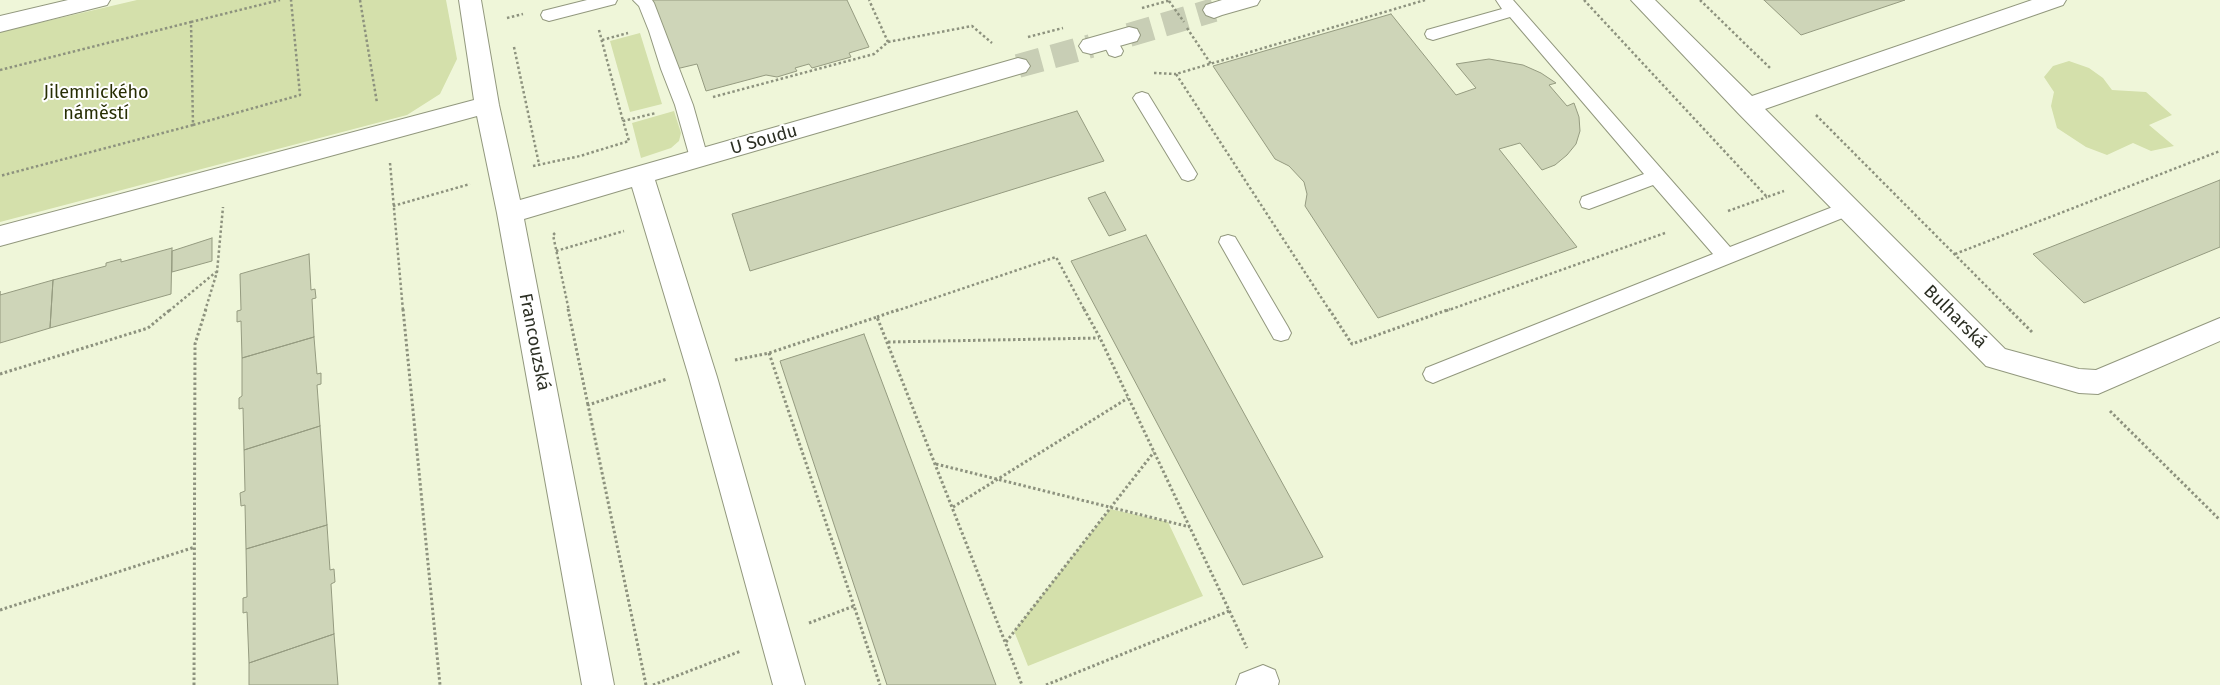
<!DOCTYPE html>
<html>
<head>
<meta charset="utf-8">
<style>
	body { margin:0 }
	canvas { display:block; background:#eff6d9 }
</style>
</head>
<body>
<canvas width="2220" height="685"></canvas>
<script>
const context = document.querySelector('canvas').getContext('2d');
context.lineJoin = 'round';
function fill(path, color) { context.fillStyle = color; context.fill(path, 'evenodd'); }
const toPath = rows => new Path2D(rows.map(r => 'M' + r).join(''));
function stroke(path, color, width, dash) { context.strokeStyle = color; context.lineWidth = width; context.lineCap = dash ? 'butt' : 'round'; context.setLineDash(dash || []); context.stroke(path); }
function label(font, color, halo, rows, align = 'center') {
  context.font = font + ' "Fira Sans",sans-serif'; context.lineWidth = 4; context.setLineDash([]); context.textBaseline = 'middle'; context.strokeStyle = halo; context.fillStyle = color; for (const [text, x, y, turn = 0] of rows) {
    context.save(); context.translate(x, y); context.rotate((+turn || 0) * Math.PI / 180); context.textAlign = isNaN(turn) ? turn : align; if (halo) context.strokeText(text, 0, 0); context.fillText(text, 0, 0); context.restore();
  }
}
fill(toPath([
	[137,0,446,0,457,59,440,94,407,115,0,222,0,32],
	[640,33,662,104,630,112,610,41],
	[2069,61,2089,68,2103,78,2112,90,2146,92,2172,115,2149,125,2174,146,2151,151,2133,143,2107,155,2086,147,2057,128,2051,106,2054,92,2044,77,2053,66],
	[674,111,681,133,679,141,671,148,641,158,632,123],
	[1110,509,1168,522,1203,596,1028,666,1014,631]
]), '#d4e0ab');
const building = toPath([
	[648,0,847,0,869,47,849,53,851,57,812,68,809,64,795,68,797,71,777,77,766,75,706,91,697,64,672,70,648,0],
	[1764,0,1905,0,1801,35,1764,0],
	[1391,14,1456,95,1476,88,1456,64,1489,59,1523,65,1541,73,1556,83,1549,85,1567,106,1574,103,1579,117,1580,131,1576,144,1567,155,1555,165,1542,170,1520,143,1499,149,1577,247,1378,318,1305,206,1307,194,1304,182,1289,166,1275,159,1213,66,1391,14],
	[1077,111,1104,161,750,271,732,214,1077,111],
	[2220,180,2220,247,2084,303,2033,254,2220,180],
	[1105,192,1126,230,1109,236,1088,198,1105,192],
	[1146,235,1323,557,1243,585,1071,261,1146,235],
	[212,238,212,261,172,272,172,251,212,238],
	[172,248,171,294,50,328,53,280,106,266,106,263,121,259,121,262,172,248],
	[309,254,311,290,315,289,316,298,312,299,314,337,242,358,241,321,237,322,237,311,241,310,240,274,309,254],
	[53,280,50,328,0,343,0,291,0,295,53,280],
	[864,334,996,685,887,685,780,361,864,334],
	[314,337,317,374,321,373,321,384,317,385,320,426,244,450,243,408,239,409,239,398,242,396,242,358,314,337],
	[320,426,327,525,246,549,245,505,241,506,240,493,245,491,244,450,320,426],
	[327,525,330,570,334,569,335,582,331,584,334,634,249,663,247,612,243,613,243,598,247,597,246,549,327,525],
	[334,634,338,685,249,685,249,663,334,634]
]);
fill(building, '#ced5b8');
stroke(building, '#959b80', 1);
stroke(toPath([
	[1129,35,1214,10],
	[1018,66,1091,46]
]), '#c8ceb5', 24, [24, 12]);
const lane = toPath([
	[587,0,617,0,615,4,549,21,543,19,541,15,543,11,587,0],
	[633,0,652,0,654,3,693,105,708,158,705,163,699,165,693,163,690,158,675,105,661,69,649,31,639,6,633,0],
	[1496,0,1513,0,1730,247,1848,201,1855,203,1857,208,1855,213,1440,380,1433,383,1426,380,1423,374,1426,368,1713,254,1653,185,1589,209,1582,207,1580,202,1582,197,1644,174,1510,17,1433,40,1427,38,1425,34,1427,30,1502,9,1496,0],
	[1109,34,1115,36,1117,40,1123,51,1121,55,1115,57,1109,55,1107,51,1101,40,1103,36,1109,34],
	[1142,92,1148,94,1194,169,1197,174,1194,179,1188,181,1182,179,1133,98,1136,94,1142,92],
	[1228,235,1235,237,1288,327,1291,333,1288,339,1281,341,1274,339,1219,242,1221,237,1228,235]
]);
const street = toPath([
	[68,0,110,0,107,5,0,32,0,16,68,0],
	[459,0,481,0,499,105,520,200,1018,58,1026,60,1030,66,1026,72,655,180,717,377,805,685,773,685,689,377,632,187,524,219,614,685,582,685,497,213,477,116,0,246,0,226,474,100,459,0],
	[1222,0,1260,0,1257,5,1222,15,1214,18,1206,15,1203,10,1206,5,1222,0],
	[1631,0,1655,0,1752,96,2032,0,2066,0,2063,5,1765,109,2005,349,2079,369,2096,370,2220,318,2220,341,2098,394,2079,393,1986,366,1738,113,1631,0],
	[1129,27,1137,29,1140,35,1137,41,1091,54,1083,52,1079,46,1083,40,1129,27],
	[1263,665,1275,670,1279,681,1278,685,1236,685,1240,674,1263,665]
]);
stroke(lane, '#92987e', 2);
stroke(street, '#92987e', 2);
stroke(toPath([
	[360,0,377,103],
	[1584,0,1767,197,1784,191],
	[1700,0,1770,68],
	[1169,1,1184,22],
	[1142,8,1171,0],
	[507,18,523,14],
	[191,22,280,0],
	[1187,28,1211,64],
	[599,30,623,121],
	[1028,37,1063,28],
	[602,40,628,33],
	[888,42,972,26,992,43],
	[514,47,539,164],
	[0,70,191,22,193,125,0,176],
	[1154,73,1176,74],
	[713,97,874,54,888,42,869,0],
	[1816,115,2011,311],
	[193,125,300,95,291,0],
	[390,163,403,311],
	[533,166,580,156,629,141,623,121,656,113],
	[393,206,470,184],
	[1728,211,1767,197],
	[555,233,553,235,569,311],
	[556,251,624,231],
	[1955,254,2220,151],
	[169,311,216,272],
	[205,311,217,272,223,207],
	[896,311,1056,257,1085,311],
	[1330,311,1176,74,1425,0],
	[1446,311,1665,233]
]), '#8d927e', 2.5, [2.5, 2.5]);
stroke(toPath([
	[403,309,440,685],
	[568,309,588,405],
	[1084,309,1100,338,1247,648],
	[1329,309,1352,344,1450,309],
	[2009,309,2032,332],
	[877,317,900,309],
	[888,342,1099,338],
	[769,353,854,606],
	[735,360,769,353,877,317,1022,685],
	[0,374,148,328,171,309],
	[2110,411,2220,520],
	[936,464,1190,527],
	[953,507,1128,398],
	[0,610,195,547],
	[809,623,854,606,880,685],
	[1006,642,1154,452],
	[194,685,195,344,206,309],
	[646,685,588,405,667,379],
	[653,685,741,651],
	[1046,685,1229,611]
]), '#8d927e', 3, [2.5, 2.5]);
fill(lane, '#fff');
fill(street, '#fff');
label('18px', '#272e03', '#fff', [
	["Jilemnického",96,93],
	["náměstí",96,114]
]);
label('18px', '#2c2f24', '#fff', [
	["U Soudu",764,140,-16],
	["Bulharská",1955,317,45],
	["Francouzská",534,342,79]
]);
</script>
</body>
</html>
